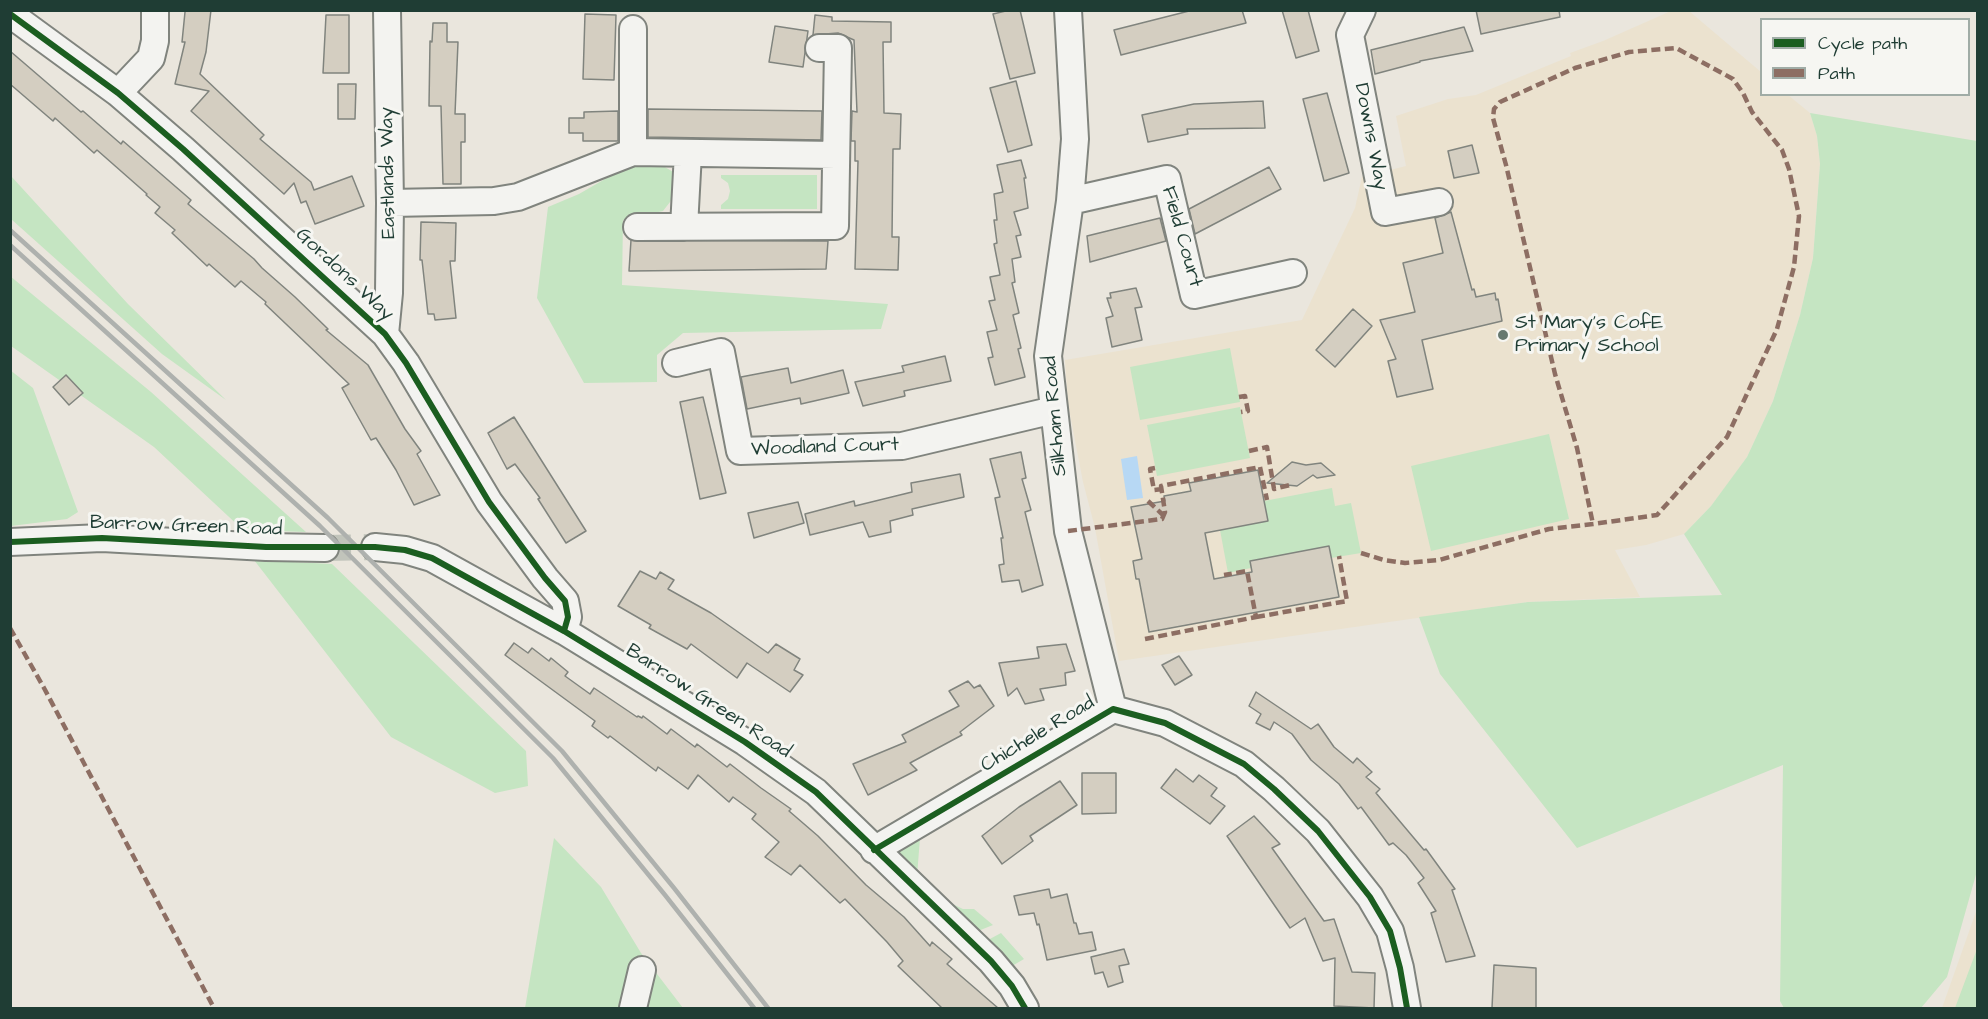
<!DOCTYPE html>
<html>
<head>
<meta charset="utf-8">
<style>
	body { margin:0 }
	#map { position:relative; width:1988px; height:1019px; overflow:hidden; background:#eae6dd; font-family:"Architects Daughter",sans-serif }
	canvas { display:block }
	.frame { position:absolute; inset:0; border:12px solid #1f3d34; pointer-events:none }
	.legend { position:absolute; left:1760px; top:18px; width:210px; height:78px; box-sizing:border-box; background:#f6f6f2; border:2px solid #a0aca6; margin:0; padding:8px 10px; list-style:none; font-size:18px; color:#1f3d34 }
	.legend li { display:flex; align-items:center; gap:12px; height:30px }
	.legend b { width:30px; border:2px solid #a0aca6 }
</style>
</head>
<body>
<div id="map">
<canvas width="1988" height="1019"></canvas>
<div class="frame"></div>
<ul class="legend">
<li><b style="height:8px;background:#1b5e20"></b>Cycle path</li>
<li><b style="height:8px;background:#8d6e63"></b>Path</li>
</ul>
</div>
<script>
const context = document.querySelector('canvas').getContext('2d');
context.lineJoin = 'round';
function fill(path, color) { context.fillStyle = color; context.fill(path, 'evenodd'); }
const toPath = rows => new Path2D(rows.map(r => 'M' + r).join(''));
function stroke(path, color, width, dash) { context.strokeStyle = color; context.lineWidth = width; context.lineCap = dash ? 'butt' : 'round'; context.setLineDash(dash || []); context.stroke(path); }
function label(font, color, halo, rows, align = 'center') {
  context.font = font + ' "Architects Daughter",sans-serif'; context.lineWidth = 6; context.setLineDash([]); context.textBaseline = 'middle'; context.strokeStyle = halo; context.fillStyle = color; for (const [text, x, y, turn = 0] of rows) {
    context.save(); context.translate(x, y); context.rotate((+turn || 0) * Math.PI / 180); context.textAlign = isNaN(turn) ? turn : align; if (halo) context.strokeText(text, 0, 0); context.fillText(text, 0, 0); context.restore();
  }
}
fill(toPath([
	[1671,11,1689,11,1761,72,1762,94,1788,95,1810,113,1817,136,1820,164,1813,258,1800,315,1773,401,1747,457,1727,485,1711,506,1684,534,1646,545,1615,550,1640,597,1528,602,1119,661,1095,528,1083,482,1068,404,1065,360,1302,320,1355,208,1362,177,1406,166,1396,116,1448,99,1476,95,1571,56,1570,53,1603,41],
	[1977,909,1977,1008,1942,1008]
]), '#ebe2cf');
fill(toPath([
	[1810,113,1977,141,1977,871,1947,977,1921,1008,1784,1008,1780,1001,1783,765,1577,848,1440,674,1419,617,1528,602,1722,595,1684,534,1711,506,1747,457,1773,401,1800,315,1813,258,1820,164,1817,136],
	[658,163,675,173,677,193,663,211,623,220,622,285,888,304,881,329,683,333,657,355,657,382,584,383,537,298,548,207,579,194,631,164],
	[721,175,817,175,817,209,721,209,721,205,728,199,730,191,728,183,721,178],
	[11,176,128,304,226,400,162,354,11,219],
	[10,276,151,392,306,532,243,530,154,447,11,346],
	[1230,348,1240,402,1140,420,1130,367],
	[10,370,33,388,78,512,67,519,11,526],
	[1240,407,1250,458,1157,476,1147,425],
	[1549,434,1569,519,1431,551,1411,466],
	[1332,488,1335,506,1351,503,1361,553,1331,558,1329,546,1250,561,1251,568,1228,573,1220,530,1268,521,1264,501],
	[254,560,332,564,526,751,528,786,495,793,391,737],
	[554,838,601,887,641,953,683,1008,525,1008],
	[920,838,917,876,900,857,900,848],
	[948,902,963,909,974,909,993,925,978,931],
	[1001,933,1024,959,1012,966,988,940],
	[1977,949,1977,1008,1955,1008]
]), '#c5e5c2');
fill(toPath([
	[1137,456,1143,498,1127,500,1121,459]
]), '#b7d8f4');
const building = toPath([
	[188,10,211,10,206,52,200,74,264,135,260,139,311,182,314,190,352,176,364,206,315,224,306,201,301,203,294,183,284,194,191,111,209,91,175,84,185,42,182,42,185,12,188,10],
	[1010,10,1020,10,1035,73,1010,79,993,14,1010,10],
	[1193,10,1242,10,1246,23,1121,55,1114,30,1193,10],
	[1282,10,1308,10,1319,51,1296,58,1282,10],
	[1476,10,1559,10,1560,17,1481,34,1476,10],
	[585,14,616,15,614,80,583,79,585,14],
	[326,15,349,15,349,73,323,73,326,15],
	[815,15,832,17,832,21,891,22,891,42,883,42,884,113,901,114,900,149,893,149,892,237,899,237,898,270,855,269,858,161,855,161,855,141,851,141,852,111,857,112,854,40,838,33,813,35,815,15],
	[433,23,447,23,447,42,458,42,455,114,465,114,465,142,461,142,461,184,443,184,441,106,429,106,430,41,432,42,433,23],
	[775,26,808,31,803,67,769,62,775,26],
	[1464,27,1473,51,1420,61,1420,62,1375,74,1371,50,1464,27],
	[10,51,81,112,83,111,121,144,123,141,191,200,188,204,254,259,262,268,295,297,328,329,326,330,368,365,405,429,421,451,417,454,440,495,414,505,396,470,376,438,371,440,342,388,349,384,265,304,266,302,241,281,235,287,209,264,207,266,172,233,175,230,155,213,160,207,146,195,147,194,97,150,94,153,55,118,53,121,10,84,10,51],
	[1016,81,1032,145,1008,152,990,88,1016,81],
	[338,84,356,84,355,119,338,119,338,84],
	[1327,93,1349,173,1324,181,1303,99,1327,93],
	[1263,101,1265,128,1187,129,1188,134,1148,142,1142,115,1194,104,1263,101],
	[648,109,822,111,821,140,648,137,648,109],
	[618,111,618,141,583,141,583,133,569,133,569,118,584,118,584,112,618,111],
	[1472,145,1479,173,1454,178,1448,151,1472,145],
	[1021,160,1026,178,1024,178,1028,208,1014,212,1021,235,1016,236,1021,257,1012,259,1015,282,1012,283,1019,313,1013,315,1021,348,1018,349,1025,377,995,385,988,358,993,357,987,332,997,330,989,301,995,300,990,277,1000,275,994,244,997,243,994,220,997,220,994,194,1003,192,997,165,1021,160],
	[1269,167,1281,189,1195,234,1189,209,1269,167],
	[1451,212,1472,290,1474,289,1476,297,1495,293,1496,300,1498,299,1502,321,1422,340,1433,389,1397,397,1388,361,1396,359,1380,320,1415,312,1403,263,1443,253,1435,218,1451,212],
	[1160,218,1166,241,1090,262,1087,236,1160,218],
	[421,222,456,223,455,261,450,261,456,318,435,320,434,314,428,314,422,260,420,260,421,222],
	[631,240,828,241,826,269,629,271,631,240],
	[1136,288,1142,307,1135,308,1142,340,1112,347,1106,318,1113,316,1107,298,1111,298,1110,293,1136,288],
	[1353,309,1372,326,1335,367,1316,350,1353,309],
	[945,356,951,381,904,391,905,396,863,406,855,382,904,372,902,366,945,356],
	[788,368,791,383,843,370,849,393,801,404,800,398,747,409,741,377,788,368],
	[66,375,83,393,69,405,53,387,66,375],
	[703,397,726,493,700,499,680,402,703,397],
	[514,417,586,531,566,543,538,499,540,498,515,464,507,469,488,433,514,417],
	[1021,452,1026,478,1022,479,1031,510,1025,512,1043,585,1022,592,1019,580,1002,582,999,565,1004,564,1001,538,1003,538,995,498,1000,497,990,459,1021,452],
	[1292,462,1306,465,1321,463,1335,475,1317,478,1313,475,1297,486,1267,483,1292,462],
	[1258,470,1268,521,1205,533,1214,579,1252,572,1250,561,1329,546,1339,597,1149,632,1139,579,1136,579,1133,561,1142,559,1131,507,1165,501,1164,496,1191,491,1189,483,1258,470],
	[960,474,964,497,912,509,913,515,890,521,891,532,869,537,863,522,810,535,805,514,854,501,855,506,912,492,911,483,960,474],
	[798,502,804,523,754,538,748,513,798,502],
	[640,571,656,579,660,572,674,580,668,589,711,613,768,653,776,644,800,659,794,670,803,675,790,692,747,663,737,678,691,644,687,649,649,628,651,625,618,606,640,571],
	[514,643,528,653,532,648,549,661,551,658,568,672,565,676,590,694,594,688,637,717,638,716,642,718,643,716,667,734,671,729,695,747,697,744,727,767,730,764,761,788,791,809,789,811,818,836,866,885,904,917,930,946,932,942,952,959,947,964,998,1008,942,1008,898,966,903,961,887,942,845,899,840,903,800,865,791,875,765,857,779,842,752,819,756,814,733,797,729,802,698,775,688,789,658,767,656,771,610,736,608,738,592,726,595,721,505,655,514,643],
	[1066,644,1075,671,1065,673,1066,685,1040,689,1044,700,1025,704,1017,688,1008,696,999,663,1039,658,1037,647,1066,644],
	[1179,656,1192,675,1175,685,1162,665,1179,656],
	[968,681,974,688,980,685,994,706,960,732,962,735,910,763,917,770,868,795,853,764,906,742,902,735,959,706,949,691,968,681],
	[1256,692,1311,729,1318,724,1334,747,1353,763,1357,758,1372,772,1366,777,1380,789,1376,793,1424,850,1426,849,1455,889,1452,890,1475,956,1446,962,1431,913,1436,911,1418,883,1424,878,1406,855,1393,843,1389,845,1361,807,1358,809,1339,784,1311,760,1292,734,1274,722,1270,730,1256,723,1261,714,1249,706,1256,692],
	[1176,769,1193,782,1199,775,1217,788,1211,796,1225,806,1210,824,1161,788,1176,769],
	[1082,773,1116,773,1116,813,1082,814,1082,773],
	[1060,781,1077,805,1030,836,1033,841,1002,864,982,836,1019,807,1060,781],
	[1254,816,1280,844,1272,848,1324,921,1334,919,1352,972,1375,973,1374,1008,1334,1006,1335,958,1323,961,1305,918,1290,928,1227,836,1254,816],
	[1049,889,1051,898,1067,894,1074,923,1076,923,1079,934,1092,932,1096,950,1047,960,1039,924,1037,925,1034,913,1019,915,1014,896,1049,889],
	[1124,949,1129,964,1119,966,1123,982,1108,987,1103,972,1095,974,1091,957,1124,949],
	[1494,965,1536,968,1536,1008,1492,1008,1494,965]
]);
fill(building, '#d4cec1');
stroke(building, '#80847e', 1.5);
stroke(toPath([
	[325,548,375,547]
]), '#c1c4bb', 26, [26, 13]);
const minor = toPath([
	[1068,10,1075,139,1070,201,1048,356,1068,531,1113,709],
	[1362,10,1350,35,1385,212,1439,202],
	[10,14,118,93,183,149,385,334,406,363,489,502,545,578,565,601,568,617,564,631],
	[633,29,633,152],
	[118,93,151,58,155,41,155,10],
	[1070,201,1167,179,1194,295,1293,273],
	[390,203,494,201,518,197,633,152,836,155],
	[637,227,835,226,838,48,819,48],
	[684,227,688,153],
	[385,334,389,293,390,203,387,10],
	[676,363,721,352,740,451,902,446,1054,410],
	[10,542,102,538,266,547,325,548],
	[375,547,405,550,432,558,564,631,745,742,816,792,991,961,1012,986,1025,1008],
	[874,850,1113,709,1165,723,1244,764,1274,789,1318,831,1370,897,1390,931,1400,968,1407,1008],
	[633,1008,642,970]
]);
stroke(minor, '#80847e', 30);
stroke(minor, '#f3f3f0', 26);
stroke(toPath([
	[10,230,328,518,562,751,674,888,768,1008],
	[10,245,320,526,553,758,665,895,754,1008]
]), '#aeb1ae', 4.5);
stroke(toPath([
	[1239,397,1245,396,1248,411,1241,412],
	[1249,451,1267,447,1274,489,1290,485],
	[1155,468,1150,469,1154,490,1162,489],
	[1148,501,1164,516,1168,516],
	[1068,531,1162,519,1165,512,1161,486,1260,467,1267,500],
	[1361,553,1384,560,1405,563,1439,560,1549,529,1593,524,1657,515,1727,437,1777,329,1794,267,1799,216,1789,169,1782,150,1752,112,1743,93,1733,79,1676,48,1629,52,1575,68,1500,102,1494,109,1493,118,1506,165,1555,374,1577,448,1593,524],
	[1256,617,1347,601,1339,556],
	[10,628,44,688,214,1008],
	[1145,639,1256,617,1247,571,1224,575]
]), '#8d6e63', 4.5, [9, 4.5]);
stroke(toPath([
	[10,14,118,93,183,149,385,334,406,363,489,502,545,578,565,601,568,617,564,631],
	[10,542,102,538,266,547,375,547,405,550,432,558,564,631,745,742,816,792,991,961,1012,986,1025,1008],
	[874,850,1113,709,1165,723,1244,764,1274,789,1318,831,1370,897,1390,931,1400,968,1407,1008]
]), '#1b5e20', 6);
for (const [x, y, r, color] of [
	[1503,335,6,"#66786f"]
]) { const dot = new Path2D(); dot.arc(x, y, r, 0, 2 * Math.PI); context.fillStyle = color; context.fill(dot); stroke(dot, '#f6f6f2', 2); }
label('20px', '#1f3d34', '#f6f6f2', [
	["Downs Way",1370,137,79],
	["Eastlands Way",389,173,-91],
	["Field Court",1181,237,74],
	["Gordons Way",344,275,43],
	["Silkham Road",1056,416,-95],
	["Woodland Court",825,448,-2],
	["Barrow Green Road",186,527,2],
	["Barrow Green Road",708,702,33],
	["Chichele Road",1038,735,-31]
]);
label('20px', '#1f3d34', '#f6f6f2', [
	["St Mary's CofE",1515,324],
	["Primary School",1515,347]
], 'left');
</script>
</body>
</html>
